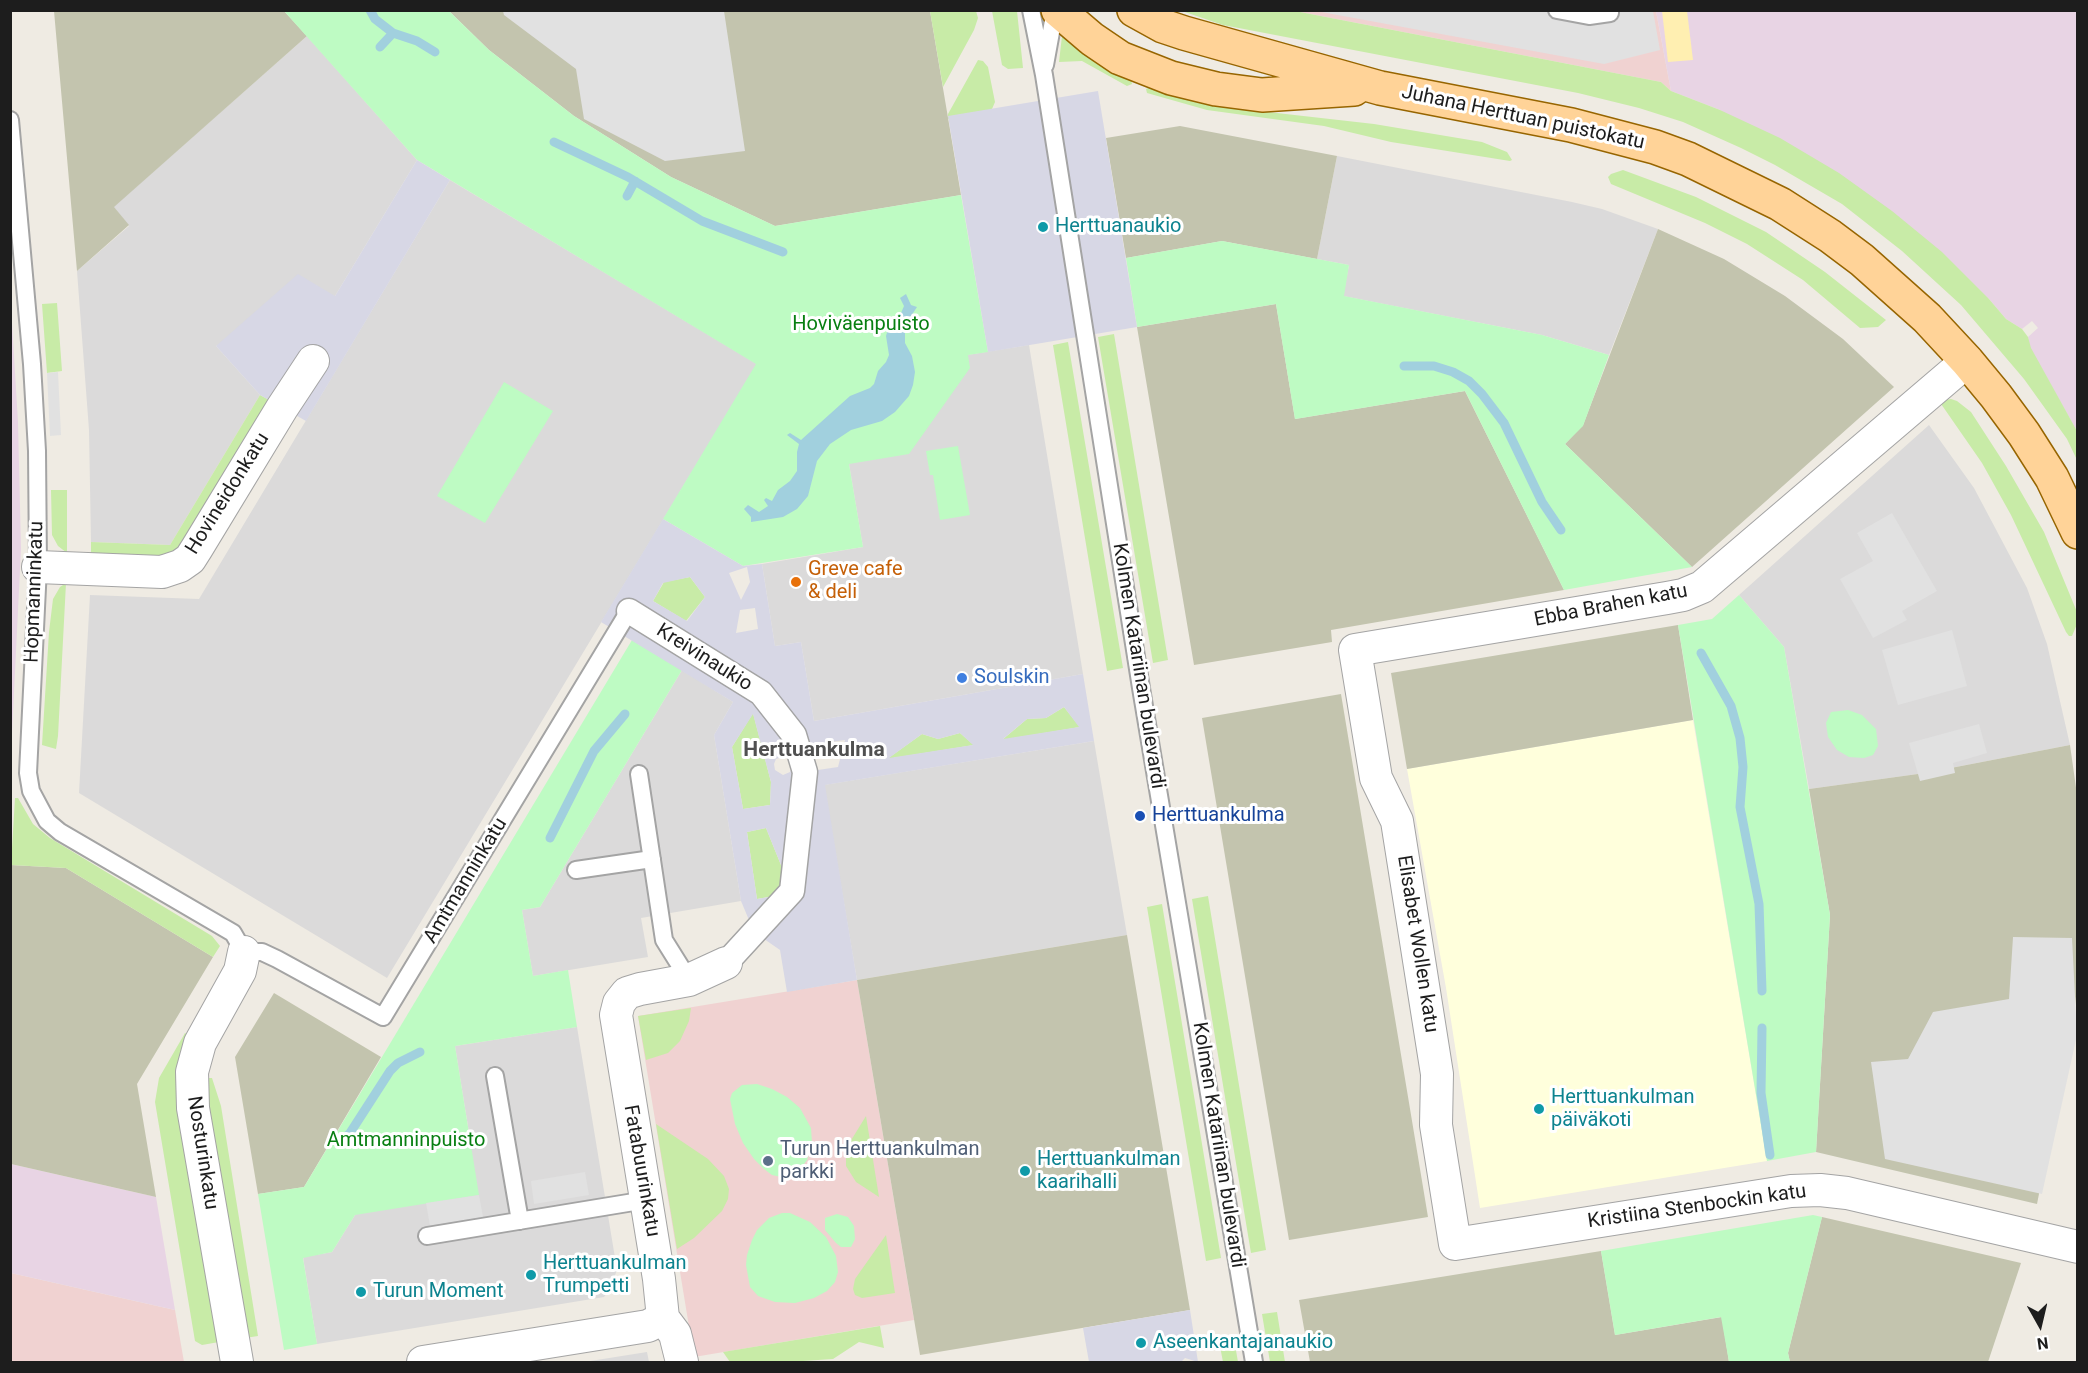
<!DOCTYPE html>
<html>
<head>
<meta charset="utf-8">
<style>
	body { margin:0 }
	#map { position:relative; width:2088px; height:1373px; overflow:hidden; background:#efebe3; font-family:Roboto,sans-serif }
	canvas { display:block }
	.frame { position:absolute; inset:0; border:12px solid #1d1d1d; pointer-events:none }
	.north { position:absolute; left:2010px; top:1295px; width:60px; height:60px; -webkit-text-stroke:4px #fff; paint-order:stroke; rotate:172deg; font-size:16px; font-weight:700; line-height:24px; text-align:center; color:#1d1d1d }
	.north::after { content:''; display:block; margin:auto; width:21px; height:27px; background:#1d1d1d; clip-path:polygon(50% 0,100% 100%,50% 72%,0 100%) }
</style>
</head>
<body>
<div id="map">
<canvas width="2088" height="1373"></canvas>
<div class="frame"></div>
<div class="north">N</div>
</div>
<script>
const context = document.querySelector('canvas').getContext('2d');
context.lineJoin = 'round';
function fill(path, color) { context.fillStyle = color; context.fill(path, 'evenodd'); }
const toPath = rows => new Path2D(rows.map(r => 'M' + r).join(''));
function stroke(path, color, width, dash) { context.strokeStyle = color; context.lineWidth = width; context.lineCap = dash ? 'butt' : 'round'; context.setLineDash(dash || []); context.stroke(path); }
function label(font, color, halo, rows, align = 'center') {
  context.font = font + ' Roboto,sans-serif'; context.lineWidth = 6; context.setLineDash([]); context.textBaseline = 'middle'; context.strokeStyle = halo; context.fillStyle = color; for (const [text, x, y, turn = 0] of rows) {
    context.save(); context.translate(x, y); context.rotate((+turn || 0) * Math.PI / 180); context.textAlign = isNaN(turn) ? turn : align; if (halo) context.strokeText(text, 0, 0); context.fillText(text, 0, 0); context.restore();
  }
}
fill(toPath([
	[307,36,417,160,335,296,216,346,260,395,170,545,91,542,89,430,77,271,129,226,113,207],
	[1337,156,1572,202,1602,209,1658,229,1609,355,1542,335,1343,296,1349,265,1317,259],
	[450,180,757,364,387,978,79,793,90,595,199,599],
	[1029,345,1083,674,814,721,801,642,775,646,762,564,863,547,849,464,967,355],
	[1929,425,1974,488,2027,588,2047,644,2070,745,1925,773,1809,789,1784,647,1739,595],
	[682,670,733,702,714,735,741,901,641,918,648,957,533,976,522,910,540,907],
	[1094,741,1127,935,857,980,824,785],
	[577,1027,617,1270,609,1291,604,1297,317,1344,303,1257,332,1252,355,1215,471,1145,455,1046],
	[647,1352,649,1362,584,1362]
]), '#dbdada');
fill(toPath([
	[1295,11,1656,11,1671,91,1661,82],
	[857,980,914,1320,694,1357,638,1016],
	[11,1273,175,1310,184,1362,11,1362]
]), '#f0d2d1');
fill(toPath([
	[1656,11,2077,11,2077,431,2030,348,2028,337,2038,328,2032,321,2022,329,2006,319,1989,299,1720,110,1671,91],
	[11,306,18,422,21,549,11,754],
	[11,1164,156,1197,175,1310,11,1273]
]), '#e8d4e4');
fill(toPath([
	[1693,720,1767,1161,1480,1208,1446,988,1407,769]
]), '#ffffdc');
fill(toPath([
	[54,11,284,11,307,36,114,207,129,225,77,271],
	[449,11,930,11,961,195,775,226,671,177,574,116,489,50],
	[1180,126,1337,156,1317,259,1222,241,1126,258,1106,138],
	[1658,229,1724,259,1785,296,1843,339,1894,387,1692,567,1565,444,1583,425],
	[1276,304,1295,419,1465,391,1564,590,1331,630,1332,642,1194,665,1137,327],
	[1678,625,1693,720,1407,769,1391,673],
	[1341,694,1428,1217,1289,1240,1202,718],
	[2070,745,2078,802,2077,988,2073,1022,2037,1204,1816,1152,1830,915,1809,789,1925,773],
	[11,865,66,868,213,957,137,1084,156,1197,11,1164],
	[1127,935,1190,1310,920,1355,857,980],
	[274,993,381,1057,304,1187,258,1194,235,1057],
	[1822,1217,2021,1263,1988,1362,1790,1362,1788,1353],
	[1601,1251,1615,1335,1722,1317,1729,1362,1310,1362,1299,1300]
]), '#c3c4ae');
fill(toPath([
	[1179,10,1295,11,1661,82,1671,91,1720,110,1780,138,1839,173,1892,211,1942,252,1989,299,2006,319,2022,329,2028,337,2031,348,2077,431,2077,460,2067,439,2024,379,1961,305,1902,251,1842,204,1775,165,1741,148,1683,122,1639,108,1578,93,1223,25],
	[930,11,976,11,978,18,974,30,943,87],
	[992,11,1017,11,1023,68,1008,69,1002,65],
	[1062,36,1086,55,1131,79,1132,84,1127,86,1082,61,1059,62],
	[978,60,983,61,988,67,995,102,992,109,991,112,948,119,948,114],
	[1150,87,1215,106,1374,124,1482,142,1507,152,1512,160,1510,161,1391,142,1324,126,1207,110,1147,93,1146,89],
	[1623,170,1696,197,1766,232,1825,272,1886,320,1878,327,1860,328,1803,280,1747,244,1705,223,1611,184,1608,177,1611,174],
	[57,303,62,371,47,373,42,304],
	[1114,334,1168,660,1153,663,1098,337],
	[1068,342,1123,668,1107,671,1053,345],
	[260,395,271,401,187,542,170,555,161,557,91,556,91,542,170,545],
	[1951,399,1957,401,1971,412,2006,466,2044,532,2077,612,2077,624,2072,636,2069,636,2066,632,2011,515,1982,463,1939,401],
	[51,490,67,490,67,553,58,546,52,535],
	[690,577,705,597,686,621,653,601,664,582],
	[66,583,58,736,56,749,42,745,49,632,53,599,60,587],
	[1064,707,1080,727,1002,740,1027,719,1046,718],
	[753,713,771,782,770,805,743,809,732,747],
	[960,733,974,745,887,759,922,734,938,739],
	[15,798,18,798,33,824,50,838,212,936,220,946,213,957,66,868,11,865],
	[766,828,785,875,780,895,757,899,747,832],
	[1208,896,1266,1250,1251,1253,1192,899],
	[1162,904,1221,1258,1206,1261,1147,907],
	[691,1008,689,1021,680,1041,668,1053,646,1060,638,1016],
	[185,1033,190,1036,219,1342,202,1345,195,1341,155,1102,159,1078],
	[206,1078,212,1078,221,1106,258,1336,245,1338,207,1109],
	[866,1116,879,1197,856,1182,846,1166,846,1153,850,1142],
	[656,1124,708,1159,724,1176,729,1189,728,1199,722,1211,694,1238,677,1249],
	[886,1235,895,1293,862,1298,855,1295,853,1289,855,1279],
	[1277,1312,1285,1362,1270,1362,1262,1314],
	[880,1326,884,1348,859,1342,833,1359,788,1362,730,1362,723,1352],
	[1234,1339,1238,1362,1223,1362,1219,1341]
]), '#c8eba7');
fill(toPath([
	[1662,11,1687,11,1693,60,1668,62]
]), '#ffefb1');
fill(toPath([
	[284,11,449,11,489,50,574,116,671,177,775,226,961,195,988,352,968,355,970,368,909,454,849,464,863,547,743,566,663,519,756,364,417,160],
	[1222,241,1349,265,1344,296,1542,335,1609,355,1583,426,1565,444,1692,567,1564,590,1465,391,1295,419,1276,304,1137,327,1126,258],
	[504,382,553,411,485,523,437,496],
	[958,446,970,515,940,520,933,475,930,475,926,451],
	[1739,595,1784,647,1830,915,1816,1152,1767,1161,1678,625,1712,619],
	[632,640,682,670,540,907,522,910,533,976,568,970,577,1027,455,1046,479,1195,355,1215,332,1252,303,1258,317,1344,284,1350,258,1194,304,1187],
	[1848,710,1862,715,1876,729,1878,746,1873,755,1864,758,1849,757,1837,750,1828,737,1826,723,1831,712],
	[757,1084,772,1089,787,1097,800,1108,811,1128,812,1143,807,1160,801,1168,789,1177,781,1177,772,1175,764,1169,754,1159,743,1143,735,1124,730,1099,732,1093,742,1085],
	[782,1213,790,1213,810,1222,826,1237,836,1256,838,1272,835,1282,827,1291,814,1298,795,1303,775,1302,758,1296,750,1287,746,1265,747,1255,752,1240,757,1230,769,1218],
	[837,1214,848,1217,854,1226,855,1239,851,1247,841,1247,836,1243,825,1230,825,1218],
	[1813,1215,1822,1217,1788,1353,1790,1362,1729,1362,1721,1317,1615,1335,1601,1251]
]), '#befbc3');
fill(toPath([
	[503,11,724,11,745,151,665,161,584,119,576,69,504,15],
	[1316,11,1653,11,1660,50,1604,64],
	[58,372,61,435,50,436,47,373],
	[1892,513,1937,591,1902,611,1907,620,1873,638,1840,579,1873,561,1857,533],
	[1952,630,1967,686,1898,705,1882,650],
	[1979,724,1987,753,1953,763,1955,773,1920,781,1909,743],
	[2013,937,2072,938,2077,1035,2042,1194,1885,1159,1871,1062,1908,1059,1933,1012,2009,999],
	[585,1172,589,1195,534,1204,531,1181],
	[479,1195,483,1217,430,1226,426,1203]
]), '#e1e1e1');
fill(toPath([
	[1098,91,1137,327,988,352,948,116],
	[417,160,450,180,306,421,260,395,216,346,298,274,335,296],
	[663,519,743,566,762,564,775,646,801,642,814,721,1083,674,1094,741,825,785,857,980,787,992,780,950,754,932,741,901,714,735,733,702,601,622],
	[747,567,750,582,741,600,729,573],
	[690,577,705,597,687,621,653,601,663,583],
	[755,608,758,629,736,633,740,610],
	[1064,707,1079,727,1003,739,1027,719,1046,718],
	[753,714,771,782,770,805,743,809,732,747],
	[960,733,973,745,889,758,922,734,938,739],
	[845,740,838,767,818,770,810,745],
	[785,756,789,758,793,765,790,772,783,775,775,770,774,764,776,759],
	[766,828,785,875,780,895,757,899,747,832],
	[1190,1310,1198,1362,1185,1358,1181,1362,1089,1362,1083,1328]
]), '#d7d7e5');
fill(toPath([
	[906,294,911,305,917,307,909,319,907,318,905,327,905,343,912,356,915,372,913,385,909,396,895,412,882,421,851,430,830,444,817,461,808,496,797,509,783,517,751,522,751,517,744,509,748,505,759,512,768,506,764,500,766,498,772,501,778,490,790,481,797,471,797,452,799,444,787,435,790,433,801,440,850,396,870,388,874,384,878,371,886,362,889,355,886,336,888,329,898,319,900,313,901,313,904,306,900,298]
]), '#a1d0de');
stroke(toPath([
	[370,10,375,19,393,33,417,41,435,52],
	[380,47,393,33],
	[554,142,628,177,702,221,783,252],
	[627,196,635,181],
	[1404,366,1434,366,1453,372,1469,381,1482,394,1504,423,1542,502,1561,530],
	[1701,653,1731,706,1740,738,1743,767,1740,807,1759,904,1762,991],
	[550,838,594,751,625,714],
	[1762,1028,1761,1093,1770,1155],
	[340,1142,350,1133,390,1071,398,1063,420,1052]
]), '#a1d0de', 9);
const service = toPath([
	[1031,10,1044,75,1141,688,1254,1362],
	[1557,10,1589,16,1610,13,1609,10],
	[1045,65,1055,10],
	[10,120,32,364,37,451,38,567,28,773,31,791,47,821,60,832,233,933,244,952,262,952,277,959,383,1017,629,611],
	[639,774,664,940,689,980],
	[576,870,652,859],
	[495,1076,520,1221],
	[427,1236,646,1200]
]);
const pedestrian = toPath([
	[629,611,761,693,794,735,805,772,792,891,726,963]
]);
const minor = toPath([
	[1967,361,1702,587,1683,595,1667,598,1355,650,1376,778,1397,821,1437,1074,1436,1125,1455,1244,1791,1191,1820,1190,1847,1193,2078,1247],
	[38,567,162,572,180,566,190,559,197,548,282,408,313,361],
	[663,1318,675,1334,682,1362],
	[237,1362,193,1108,192,1072,200,1043,240,971,244,952],
	[423,1362,648,1326,663,1318,659,1279,616,1015,619,1003,627,993,640,989,689,980,726,963]
]);
const primary = toPath([
	[1058,10,1092,39,1120,58,1171,78,1216,89,1262,95,1354,89],
	[1134,10,1163,26,1184,33,1380,88,1571,125,1655,147,1688,159,1780,204,1830,236,1862,260,1927,318,1967,361,1996,396,2024,434,2052,478,2078,532]
]);
stroke(service, '#a4a4a4', 20);
stroke(pedestrian, '#a4a4a4', 27);
stroke(minor, '#a4a4a4', 34);
stroke(primary, '#976500', 36);
stroke(service, '#fff', 16);
stroke(pedestrian, '#fff', 24);
stroke(minor, '#fff', 32);
stroke(primary, '#ffd398', 33);
for (const [x, y, r, color] of [
	[1043,227,6,"#0f9aa8"],
	[796,582,6,"#e8710a"],
	[962,678,6,"#3f7fe0"],
	[1140,816,6,"#1a4fb4"],
	[1539,1109,6,"#0f9aa8"],
	[768,1161,6,"#5c6f8a"],
	[1025,1171,6,"#0f9aa8"],
	[531,1275,6,"#0f9aa8"],
	[361,1292,6,"#0f9aa8"],
	[1141,1343,6,"#0f9aa8"]
]) { const dot = new Path2D(); dot.arc(x, y, r, 0, 2 * Math.PI); context.fillStyle = color; context.fill(dot); stroke(dot, '#fff', 2); }
label('20px', '#1d1d1d', '#fff', [
	["Juhana Herttuan puistokatu",1523,118,12],
	["Hovineidonkatu",228,494,-58],
	["Hopmanninkatu",35,592,-88],
	["Ebba Brahen katu",1611,606,-11],
	["Kreivinaukio",704,658,32],
	["Kolmen Katariinan bulevardi",1138,666,81],
	["Amtmanninkatu",466,881,-59],
	["Elisabet Wollen katu",1417,944,81],
	["Kolmen Katariinan bulevardi",1218,1145,81],
	["Nosturinkatu",202,1153,81],
	["Fatabuurinkatu",641,1171,80],
	["Kristiina Stenbockin katu",1697,1207,-8]
]);
label('20px', '#0d838f', '#fff', [
	["Herttuanaukio",1055,227],
	["Herttuankulman",1551,1098],
	["päiväkoti",1551,1121],
	["Herttuankulman",1037,1160],
	["kaarihalli",1037,1183],
	["Herttuankulman",543,1264],
	["Trumpetti",543,1287],
	["Turun Moment",373,1292],
	["Aseenkantajanaukio",1153,1343]
], 'left');
label('20px', '#087f12', '#fff', [
	["Hoviväenpuisto",861,325],
	["Amtmanninpuisto",406,1141]
]);
label('20px', '#c56008', '#fff', [
	["Greve cafe",808,570],
	["& deli",808,593]
], 'left');
label('20px', '#366cbe', '#fff', [
	["Soulskin",974,678]
], 'left');
label('20px', '#164399', '#fff', [
	["Herttuankulma",1152,816]
], 'left');
label('20px', '#4e5e75', '#fff', [
	["Turun Herttuankulman",780,1150],
	["parkki",780,1173]
], 'left');
label('bold 21px', '#505050', '#fff', [
	["Herttuankulma",814,751]
]);
</script>
</body>
</html>
